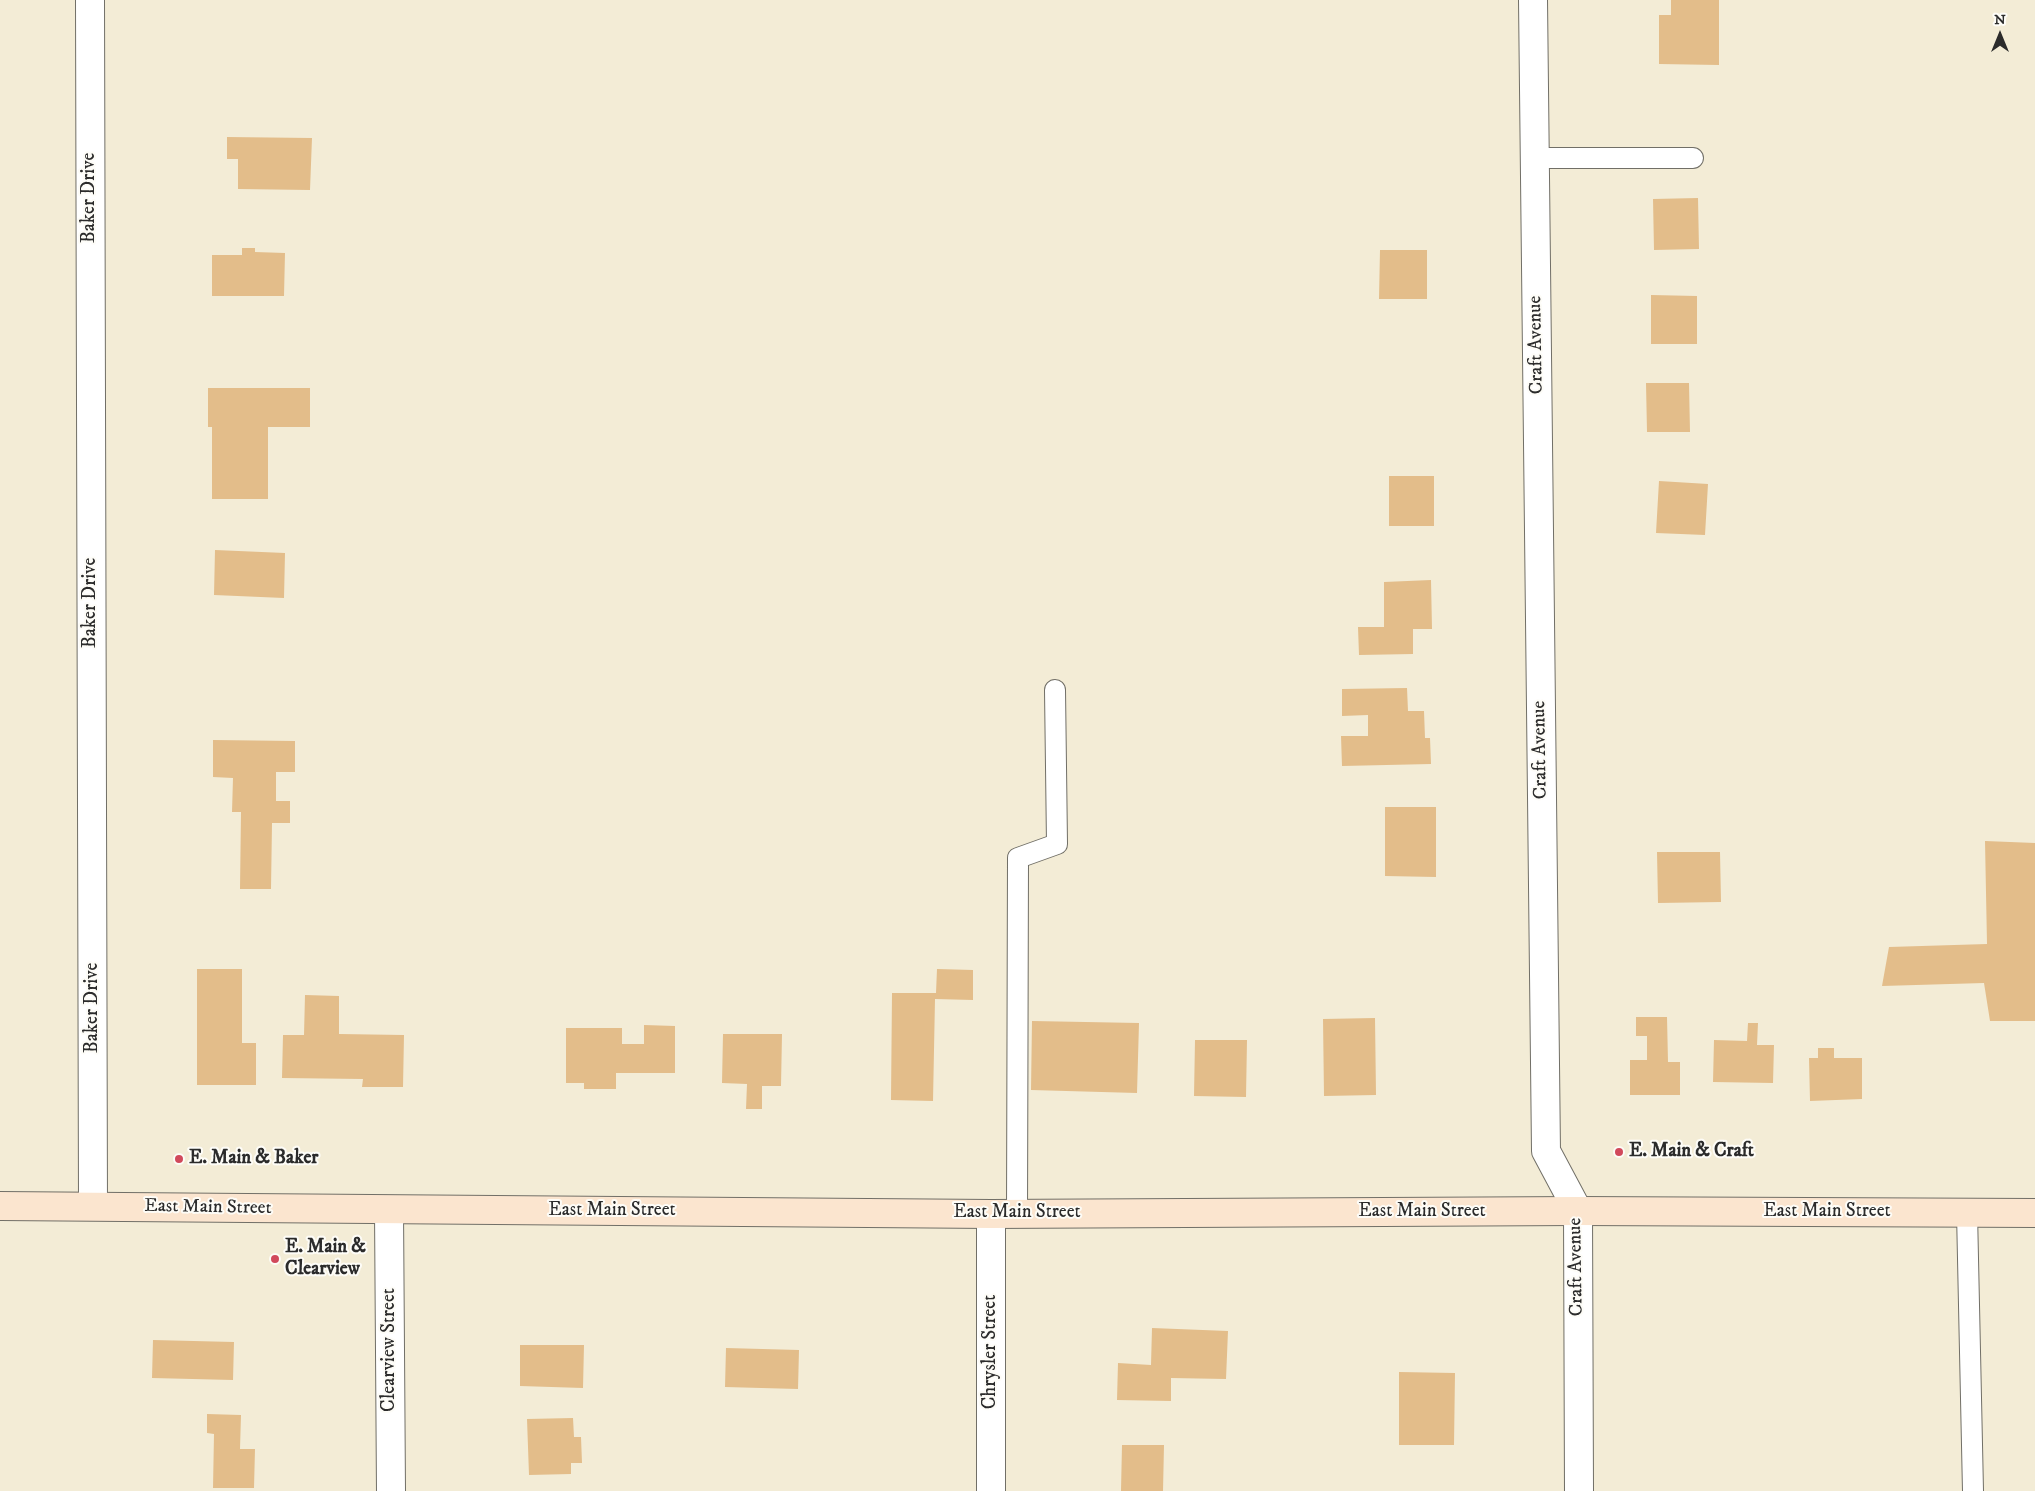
<!DOCTYPE html>
<html>
<head>
<meta charset="utf-8">
<style>
	body { margin:0 }
	#map { position:relative; width:2035px; height:1491px; overflow:hidden; background:#f3ecd6; font-family:"IM FELL DW Pica",serif }
	canvas { display:block }
	.north { position:absolute; left:1975px; top:10px; width:50px; height:50px; -webkit-text-stroke:4px #fdfcf7; paint-order:stroke; rotate:0deg; font-size:14px; font-weight:700; line-height:20px; text-align:center; color:#2b2b2b }
	.north::after { content:''; display:block; margin:auto; width:18px; height:22px; background:#2b2b2b; clip-path:polygon(50% 0,100% 100%,50% 72%,0 100%) }
</style>
</head>
<body>
<div id="map">
<canvas width="2035" height="1491"></canvas>
<div class="north">N</div>
</div>
<script>
const context = document.querySelector('canvas').getContext('2d');
context.lineJoin = 'round';
function fill(path, color) { context.fillStyle = color; context.fill(path, 'evenodd'); }
const toPath = rows => new Path2D(rows.map(r => 'M' + r).join(''));
function stroke(path, color, width, dash) { context.strokeStyle = color; context.lineWidth = width; context.lineCap = dash ? 'butt' : 'round'; context.setLineDash(dash || []); context.stroke(path); }
function label(font, color, halo, rows, align = 'center') {
  context.font = font + ' "IM FELL DW Pica",serif'; context.lineWidth = 4; context.setLineDash([]); context.textBaseline = 'middle'; context.strokeStyle = halo; context.fillStyle = color; for (const [text, x, y, turn = 0] of rows) {
    context.save(); context.translate(x, y); context.rotate((+turn || 0) * Math.PI / 180); context.textAlign = isNaN(turn) ? turn : align; if (halo) context.strokeText(text, 0, 0); context.fillText(text, 0, 0); context.restore();
  }
}
fill(toPath([
	[1671,0,1719,0,1719,65,1659,64,1659,15,1671,15],
	[227,137,312,138,310,190,238,189,238,159,227,159],
	[1698,198,1699,249,1654,250,1653,199],
	[242,248,255,248,255,252,285,253,284,296,212,296,212,255,242,255],
	[1380,250,1427,250,1427,299,1379,299],
	[1651,295,1697,296,1697,344,1651,344],
	[1646,383,1689,383,1690,432,1647,432],
	[208,388,310,388,310,427,268,427,268,499,212,499,212,427,208,427],
	[1389,476,1434,476,1434,526,1389,526],
	[1659,481,1708,484,1705,535,1656,533],
	[215,550,285,553,284,598,214,595],
	[1431,580,1432,629,1413,629,1413,654,1359,655,1358,627,1384,627,1384,582],
	[1407,688,1408,711,1424,711,1425,738,1430,738,1431,764,1342,766,1341,736,1368,736,1368,715,1342,716,1342,689],
	[213,740,295,741,295,772,276,772,276,801,290,801,290,823,272,823,271,889,240,889,241,812,232,812,233,778,213,777],
	[1385,807,1436,807,1436,877,1385,876],
	[1985,841,2035,843,2035,1021,1990,1021,1984,983,1882,986,1889,947,1987,944],
	[1657,852,1720,852,1721,902,1658,903],
	[197,969,242,969,242,1043,256,1043,256,1085,197,1085],
	[937,969,973,970,973,1000,935,999,933,1101,891,1100,892,993,936,993],
	[305,995,339,996,339,1034,404,1035,403,1087,362,1087,363,1079,282,1078,283,1035,304,1035],
	[1636,1017,1667,1017,1668,1062,1680,1062,1680,1095,1630,1095,1630,1060,1647,1060,1647,1036,1636,1036],
	[1375,1018,1376,1095,1324,1096,1323,1019],
	[1032,1021,1139,1023,1137,1093,1031,1090],
	[1748,1023,1758,1023,1757,1045,1774,1045,1773,1083,1713,1082,1714,1040,1747,1041],
	[644,1025,675,1026,675,1073,616,1073,616,1089,584,1089,584,1083,566,1083,566,1028,622,1028,622,1044,644,1044],
	[723,1034,782,1034,781,1086,762,1086,762,1109,746,1109,747,1084,722,1083],
	[1195,1040,1247,1040,1246,1097,1194,1096],
	[1818,1048,1834,1048,1834,1058,1862,1058,1862,1099,1810,1101,1809,1058,1818,1058],
	[1152,1328,1228,1331,1226,1379,1171,1378,1171,1401,1117,1400,1118,1363,1151,1365],
	[153,1340,234,1342,233,1380,152,1378],
	[520,1345,584,1345,583,1388,520,1386],
	[726,1348,799,1350,798,1389,725,1387],
	[1399,1372,1455,1373,1454,1445,1399,1445],
	[207,1414,241,1415,240,1449,255,1449,254,1488,213,1488,214,1434,207,1433],
	[573,1418,574,1437,581,1437,582,1463,571,1463,571,1474,529,1475,527,1419],
	[1122,1445,1164,1445,1163,1491,1121,1491]
]), '#e3bd8a');
const lane = toPath([
	[1535,158,1693,158],
	[1967,1212,1973,1491],
	[1017,1214,1018,858,1057,844,1055,690]
]);
const street = toPath([
	[90,0,93,1206],
	[1533,0,1546,1151,1578,1211,1579,1491],
	[389,1210,391,1491],
	[991,1491,991,1214]
]);
const secondary = toPath([
	[0,1206,991,1214,1578,1211,2035,1213]
]);
stroke(lane, '#716f67', 22);
stroke(street, '#716f67', 30);
stroke(secondary, '#716f67', 30);
stroke(lane, '#fff', 20);
stroke(street, '#fff', 28);
stroke(secondary, '#fbe5cf', 28);
for (const [x, y, r, color] of [
	[1619,1152,5,"#d1495b"],
	[179,1159,5,"#d1495b"],
	[275,1259,5,"#d1495b"]
]) { const dot = new Path2D(); dot.arc(x, y, r, 0, 2 * Math.PI); context.fillStyle = color; context.fill(dot); stroke(dot, '#fdfcf7', 2); }
label('19px', '#2b2b2b', '#fdfcf7', [
	["Baker Drive",90,198,-90],
	["Craft Avenue",1537,345,-91],
	["Baker Drive",91,603,-90],
	["Craft Avenue",1541,750,-91],
	["Baker Drive",93,1008,-90],
	["East Main Street",208,1208,1],
	["East Main Street",612,1211],
	["East Main Street",1422,1212],
	["East Main Street",1827,1212],
	["East Main Street",1017,1213],
	["Craft Avenue",1577,1267,-91],
	["Clearview Street",390,1350,-90],
	["Chrysler Street",991,1352,-90]
]);
label('bold 19px', '#2b2b2b', '#fdfcf7', [
	["E. Main & Craft",1629,1152],
	["E. Main & Baker",189,1159],
	["E. Main &",285,1248],
	["Clearview",285,1270]
], 'left');
</script>
</body>
</html>
